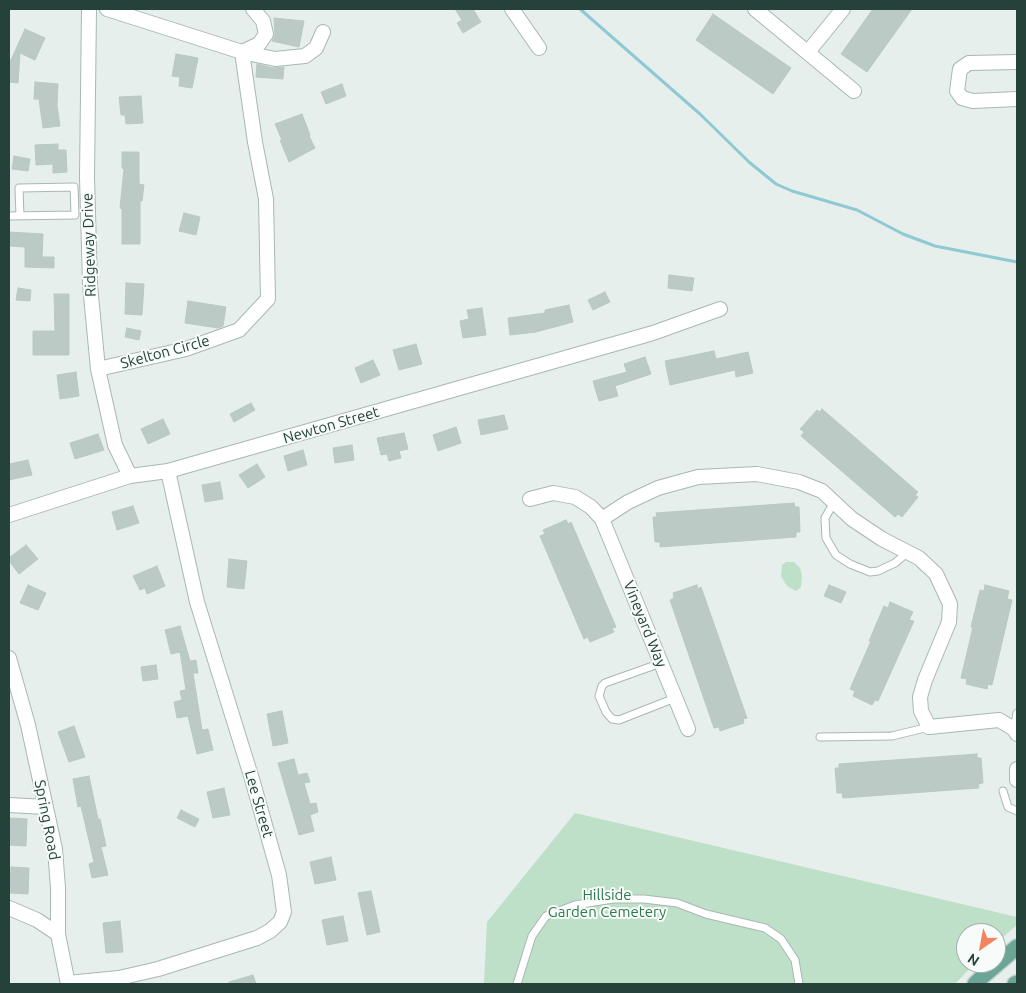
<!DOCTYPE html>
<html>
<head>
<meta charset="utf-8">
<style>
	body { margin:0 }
	#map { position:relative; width:1026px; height:993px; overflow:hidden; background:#e6efeb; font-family:Ubuntu,sans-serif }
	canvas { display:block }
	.frame { position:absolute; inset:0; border:10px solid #24423a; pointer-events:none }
	.north { position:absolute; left:956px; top:923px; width:50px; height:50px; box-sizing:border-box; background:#f7fbf9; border:1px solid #a3b1ad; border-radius:50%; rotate:213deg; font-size:14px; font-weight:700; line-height:20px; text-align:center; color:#24423a }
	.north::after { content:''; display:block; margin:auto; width:18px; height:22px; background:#f4845f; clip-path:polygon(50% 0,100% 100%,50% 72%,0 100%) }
</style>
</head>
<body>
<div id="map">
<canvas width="1026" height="993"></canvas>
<div class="frame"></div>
<div class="north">N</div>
</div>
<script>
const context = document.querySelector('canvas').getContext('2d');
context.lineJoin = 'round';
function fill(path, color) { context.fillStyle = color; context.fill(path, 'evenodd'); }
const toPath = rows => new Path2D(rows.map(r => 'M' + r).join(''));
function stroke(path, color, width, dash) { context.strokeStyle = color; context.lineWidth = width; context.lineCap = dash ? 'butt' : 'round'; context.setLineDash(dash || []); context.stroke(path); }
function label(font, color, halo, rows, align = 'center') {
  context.font = font + ' Ubuntu,sans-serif'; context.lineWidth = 4; context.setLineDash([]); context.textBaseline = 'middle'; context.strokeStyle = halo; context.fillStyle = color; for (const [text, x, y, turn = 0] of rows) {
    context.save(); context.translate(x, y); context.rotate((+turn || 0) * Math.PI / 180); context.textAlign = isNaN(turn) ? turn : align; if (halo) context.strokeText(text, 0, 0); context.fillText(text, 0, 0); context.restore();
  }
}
fill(toPath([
	[786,562,794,562,800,568,802,576,801,587,796,591,787,586,781,576,782,565],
	[575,813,1017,917,1017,925,996,943,996,933,966,933,966,963,975,963,955,984,484,984,487,922]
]), '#bfe0c8');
stroke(toPath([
	[580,9,700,114,749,162,776,184,792,191,857,210,903,234,935,246,1017,262]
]), '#8ec9d4', 3);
const building = toPath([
	[455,9,473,9,481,22,463,33,457,23,462,20,455,9],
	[873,9,912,9,867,72,841,54,873,9],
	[713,14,791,68,773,94,696,40,713,14],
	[274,18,304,21,299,47,272,41,275,35,274,18],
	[25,29,45,38,35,60,20,53,18,83,9,82,9,60,11,60,25,29],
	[176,54,198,58,192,88,179,86,180,77,172,76,176,54],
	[257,64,273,68,284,67,283,79,256,77,257,64],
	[35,82,58,84,57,106,60,126,43,128,39,99,34,99,35,82],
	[342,84,346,96,326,104,321,92,342,84],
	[141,96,143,123,126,124,125,115,121,115,119,97,141,96],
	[302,114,310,135,309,136,315,148,289,162,280,140,282,140,275,124,302,114],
	[58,144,58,150,66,150,67,172,53,173,53,164,36,165,35,145,58,144],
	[122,152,139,152,139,184,144,185,142,201,140,201,140,244,122,244,122,209,120,208,124,169,122,168,122,152],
	[14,156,30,159,28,171,12,169,14,156],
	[184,213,200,217,196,235,179,231,184,213],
	[9,232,43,234,42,257,54,257,54,268,25,267,25,247,9,246,9,232],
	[669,275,694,278,692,291,668,288,669,275],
	[126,283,144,284,142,315,125,314,126,283],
	[18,288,31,290,30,301,16,300,18,288],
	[605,292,610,302,593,310,588,300,605,292],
	[54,294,69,294,69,355,33,355,33,331,55,331,54,294],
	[188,301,226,307,223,326,218,328,185,323,188,301],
	[569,305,573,322,536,332,510,335,508,318,545,313,545,310,569,305],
	[482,308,486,335,463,338,460,321,469,319,467,310,482,308],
	[127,328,141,331,139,340,125,337,127,328],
	[416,344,422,364,399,370,393,350,416,344],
	[714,351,716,359,748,352,753,373,736,377,735,370,670,385,665,361,714,351],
	[645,357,651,374,615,386,618,396,599,401,593,381,627,372,624,364,645,357],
	[373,360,380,375,361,383,355,368,373,360],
	[76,372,79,396,60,399,57,375,76,372],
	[251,403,255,410,234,422,230,414,251,403],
	[822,409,918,492,915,495,918,497,902,517,898,514,895,517,801,436,804,432,800,429,817,410,820,412,822,409],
	[504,415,508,429,481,435,478,420,504,415],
	[163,419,170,434,148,444,141,429,163,419],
	[456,427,461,443,438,451,433,435,456,427],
	[404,433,408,449,399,451,401,458,389,461,387,454,381,455,377,438,404,433],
	[98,434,104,450,75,459,70,443,98,434],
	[352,445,354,460,335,463,333,448,352,445],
	[303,450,307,465,288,471,284,456,303,450],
	[28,460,32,475,9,480,9,464,28,460],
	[257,464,265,477,248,488,239,475,257,464],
	[220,482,223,499,205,502,202,485,220,482],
	[794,503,795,507,799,507,800,532,796,532,796,537,660,547,660,542,655,542,653,517,657,517,656,513,794,503],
	[133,506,139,523,117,530,112,512,133,506],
	[566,520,568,524,571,522,616,627,612,628,614,632,590,642,588,637,584,639,540,536,545,534,543,530,566,520],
	[26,545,38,559,19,574,9,561,9,558,26,545],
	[229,559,247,561,244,589,227,587,229,559],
	[157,566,165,586,147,594,145,588,140,590,133,576,157,566],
	[28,585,46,593,38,610,20,603,28,585],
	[697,585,698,589,701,587,747,718,743,719,744,723,720,731,719,727,714,728,670,600,674,598,673,593,697,585],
	[829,585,846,592,841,603,824,596,829,585],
	[985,585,1009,591,1007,599,1012,600,992,685,988,684,987,689,966,684,967,679,961,678,973,627,971,627,980,590,984,591,985,585],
	[890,602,913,612,909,620,914,621,878,701,875,700,872,705,853,696,855,691,850,689,871,641,869,641,884,606,888,608,890,602],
	[180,626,190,661,196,660,198,673,193,673,202,730,208,729,213,750,197,754,188,716,177,718,174,702,182,700,180,691,186,690,180,652,171,654,165,630,180,626],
	[156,665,158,679,143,681,141,667,156,665],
	[282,711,288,743,273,746,267,714,282,711],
	[74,726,85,757,69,762,58,732,74,726],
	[977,754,977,758,981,758,983,783,978,784,979,788,843,798,842,793,837,793,835,768,839,768,839,764,977,754],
	[294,759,298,775,307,773,310,782,304,783,310,804,316,803,318,812,310,815,314,831,299,835,278,763,294,759],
	[89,776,98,819,100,819,106,846,101,847,108,875,92,878,89,864,94,862,81,806,78,807,73,779,89,776],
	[224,788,230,815,213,818,207,792,224,788],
	[181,810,199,819,195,827,177,818,181,810],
	[9,818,27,819,26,846,9,845,9,818],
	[331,857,336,880,315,884,310,862,331,857],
	[11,867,29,868,28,894,10,893,11,867],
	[371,891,380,932,367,935,358,893,371,891],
	[343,916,348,941,327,945,322,920,343,916],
	[120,921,123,952,106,953,103,923,120,921],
	[253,975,256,984,229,984,229,982,253,975]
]);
fill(building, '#bbcac4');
stroke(building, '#b8c9c2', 1);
const lane = toPath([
	[9,216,75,215,74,187,19,188,20,216],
	[834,502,825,518,826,538,836,555,850,564,870,572,878,571,895,563,908,552],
	[661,663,605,683,602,686,599,696,606,712,612,719,619,720,675,698],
	[1014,729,1017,713],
	[820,737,892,736,929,727],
	[1003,791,1008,807,1017,811],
	[517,984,532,936,546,916,575,905,613,899,644,899,677,903,706,914,765,928,781,939,795,960,799,984]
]);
const street = toPath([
	[89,9,87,177,90,285,98,369,115,445,130,476],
	[107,9,242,52,275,59,305,56,316,48,323,32],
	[512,9,539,48],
	[755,9,854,91],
	[242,52,259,44,266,34,263,21,253,9],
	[808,52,843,9],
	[1017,62,969,63,960,69,957,91,962,98,973,101,1017,99],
	[98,369,186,349,239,330,268,299,266,199,255,142,242,52],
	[530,499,553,493,575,497,591,507,602,519],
	[9,515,130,476,168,471,653,333,720,309],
	[9,658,28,725,55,849,58,888,58,934,68,984],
	[688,729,602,519,628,502,658,488,698,477,757,474,799,482,822,491,852,519,882,539,919,558,936,574,950,604,949,622,925,680,920,697,921,711,929,727,999,720,1014,729,1017,734],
	[1017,769,1017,780],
	[9,805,46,807],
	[9,908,37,920,58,934],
	[68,983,119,978,158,969,257,938,270,931,280,922,284,912,279,875,252,779,197,602,168,471]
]);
const primary = toPath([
	[975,984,983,976,1017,947],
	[1015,984,1017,983]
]);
stroke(lane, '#a8b8b2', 9);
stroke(street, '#a8b8b2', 16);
stroke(primary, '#c2cac8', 18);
stroke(lane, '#fff', 7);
stroke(street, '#fff', 14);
stroke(primary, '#6aa596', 15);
label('15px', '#24423a', '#f7fbf9', [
	["Ridgeway Drive",89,245,-92],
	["Skelton Circle",165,352,-15],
	["Newton Street",331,425,-16],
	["Vineyard Way",645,624,68],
	["Lee Street",259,804,74],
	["Spring Road",47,820,79]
]);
label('15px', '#2d7a4b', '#f7fbf9', [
	["Hillside",607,895],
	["Garden Cemetery",607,912]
]);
</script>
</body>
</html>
